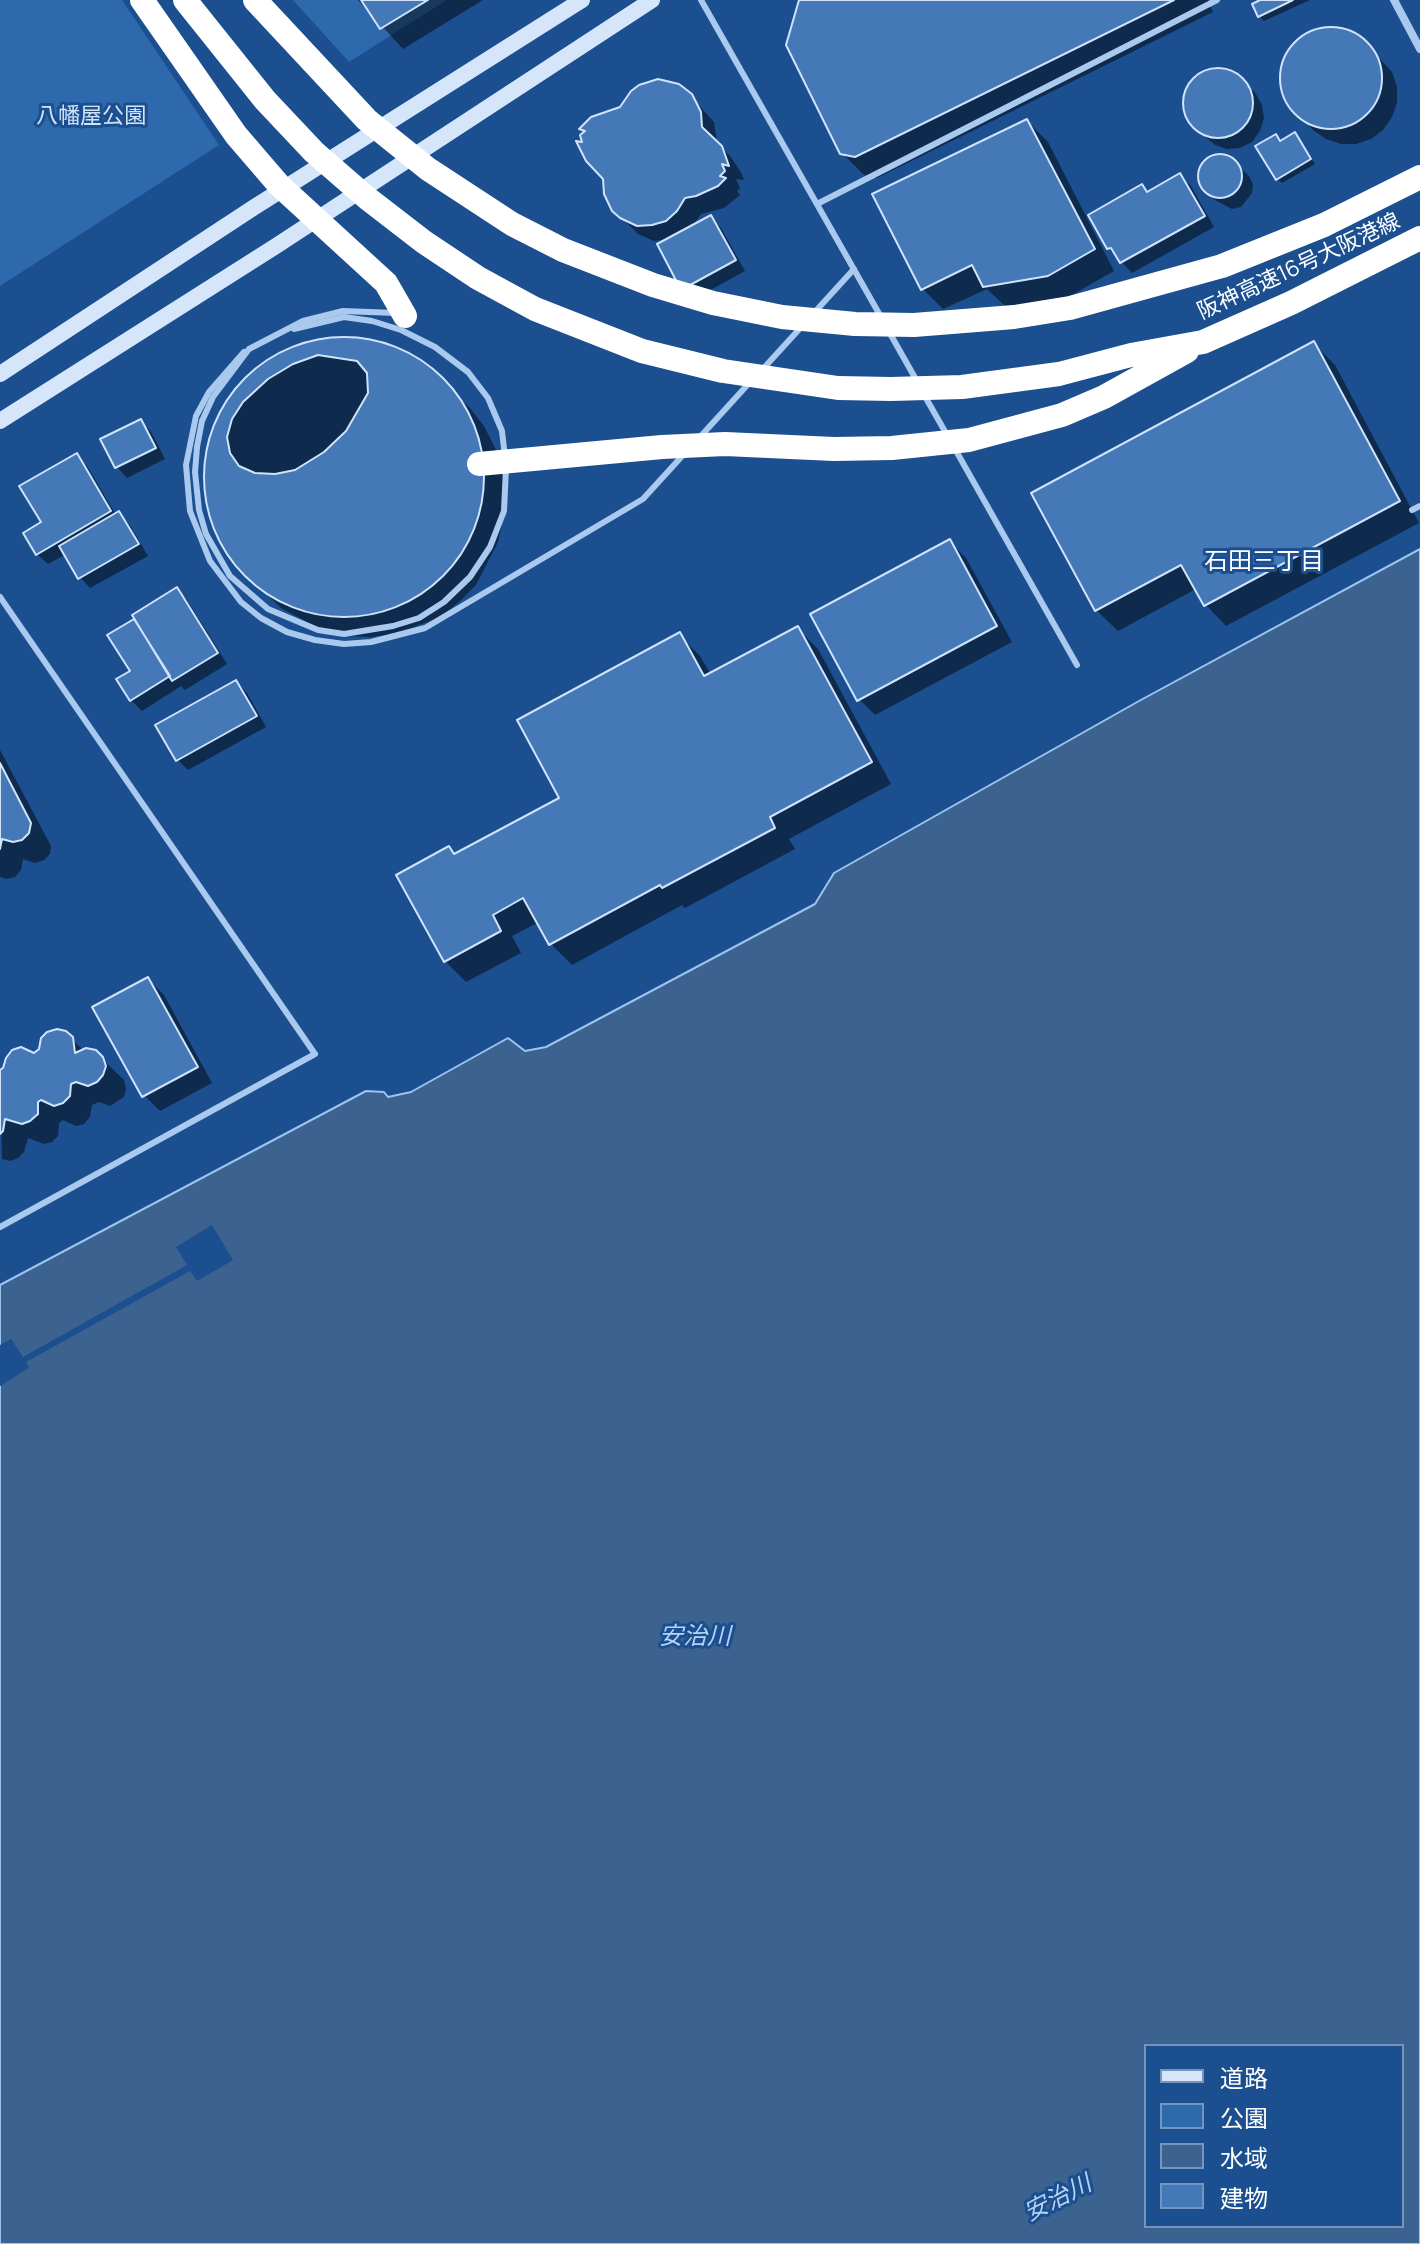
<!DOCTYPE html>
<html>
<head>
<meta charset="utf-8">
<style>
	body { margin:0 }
	#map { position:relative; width:1420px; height:2244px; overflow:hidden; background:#1b4f8f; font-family:Manrope,"Noto Sans JP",sans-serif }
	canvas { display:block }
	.legend { position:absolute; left:1144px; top:2044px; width:260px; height:184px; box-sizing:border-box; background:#1b4f8f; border:2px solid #7695bc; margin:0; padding:10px 14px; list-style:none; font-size:24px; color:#fff }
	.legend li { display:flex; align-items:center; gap:16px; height:40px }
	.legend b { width:40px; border:2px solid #7695bc }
</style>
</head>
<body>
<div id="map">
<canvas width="1420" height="2244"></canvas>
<ul class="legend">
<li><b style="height:10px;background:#d6e6fa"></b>道路</li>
<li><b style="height:22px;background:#2e69ad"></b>公園</li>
<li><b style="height:22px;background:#3c6290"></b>水域</li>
<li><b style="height:22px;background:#4478b7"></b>建物</li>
</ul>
</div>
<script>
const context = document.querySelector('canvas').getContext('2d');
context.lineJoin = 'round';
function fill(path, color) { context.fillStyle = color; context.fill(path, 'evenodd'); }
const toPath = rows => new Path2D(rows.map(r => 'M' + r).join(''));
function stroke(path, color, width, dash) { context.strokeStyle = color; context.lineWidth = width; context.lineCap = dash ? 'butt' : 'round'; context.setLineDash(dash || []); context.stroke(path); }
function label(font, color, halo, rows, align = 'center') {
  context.font = font + ' Manrope,"Noto Sans JP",sans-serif'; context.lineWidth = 6; context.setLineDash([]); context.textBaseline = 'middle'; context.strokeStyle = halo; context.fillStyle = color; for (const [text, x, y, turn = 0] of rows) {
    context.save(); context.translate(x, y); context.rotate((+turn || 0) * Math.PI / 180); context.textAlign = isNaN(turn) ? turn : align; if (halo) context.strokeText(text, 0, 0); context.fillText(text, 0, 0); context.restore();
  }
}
fill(toPath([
	[0,0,122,0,219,145,0,286],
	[293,0,447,0,349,62]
]), '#2e69ad');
const water = toPath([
	[1420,549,1420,2244,0,2244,0,1285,366,1091,384,1092,388,1097,411,1092,508,1038,525,1051,546,1047,815,904,834,873,1139,701,1420,549],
	[1146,2046,1402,2046,1402,2226,1146,2226,1146,2046]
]);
fill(water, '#3c6290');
stroke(water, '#9cc4f0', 2);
fill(toPath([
	[212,1225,233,1260,197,1281,190,1271,26,1362,29,1368,0,1386,0,1345,11,1339,23,1357,187,1265,176,1247]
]), '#1b4f8f');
fill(toPath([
	[358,0,483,0,403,49],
	[801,0,1208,0,1213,12,877,178,864,175,842,153],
	[1265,0,1310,0,1264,21,1259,16],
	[1322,30,1338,30,1352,34,1365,43,1392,72,1397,87,1397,103,1392,117,1383,130,1371,139,1356,144,1341,144,1326,139,1313,130,1287,101,1282,86,1282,71,1286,56,1295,44,1307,34],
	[1222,70,1234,74,1245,82,1256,94,1262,105,1264,118,1260,131,1252,142,1240,148,1227,149,1215,145,1192,125,1186,113,1184,100,1188,87,1197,77,1208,71],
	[685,90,714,122,717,143,730,156,742,174,744,180,736,179,740,188,737,191,740,195,724,208,701,214,691,228,710,217,721,228,745,271,694,299,669,239,654,241,638,234,621,217,605,178,585,144,586,132,582,128],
	[1027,121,1048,142,1114,271,1070,296,1006,307,987,289,943,309,922,288],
	[1295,135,1315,164,1282,183,1277,179,1281,143],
	[1221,156,1230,158,1237,164,1249,176,1253,184,1252,193,1241,207,1232,209,1215,200,1204,189,1200,180,1204,163],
	[1180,176,1191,186,1214,227,1132,273,1109,248,1142,187,1149,194],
	[339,339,363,340,387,346,409,355,429,369,469,407,484,426,495,448,502,471,505,495,503,519,498,542,476,585,459,602,440,617,395,634,371,637,347,636,324,631,281,608,241,569,227,550,216,528,209,505,207,457,222,412,235,392,251,374,292,349,315,342],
	[1314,344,1335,365,1419,523,1226,626,1205,604,1196,589,1118,631,1096,610],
	[141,421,151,432,165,459,127,478,117,467,103,440],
	[76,455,87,466,116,515,119,513,129,524,148,556,90,588,80,577,66,554,48,564,37,554,43,523],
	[950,542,966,558,1012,642,875,715,859,699],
	[177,589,187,600,227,664,185,690,181,686,142,711,131,700,119,680,132,672,110,636],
	[797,628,818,649,891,784,789,839,795,849,685,908,682,905,572,965,551,944,539,922,512,936,521,953,466,982,445,961,455,856,562,798,679,635,700,656,711,675],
	[236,682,247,693,266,727,188,770,177,759],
	[0,750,51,846,50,854,44,860,35,863,23,859,21,870,15,877,6,879,0,877],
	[148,979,164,995,212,1083,160,1111,144,1095],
	[65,1033,84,1051,95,1052,124,1080,126,1088,124,1097,110,1106,99,1102,92,1105,90,1117,84,1124,76,1126,63,1120,59,1123,58,1136,52,1142,44,1144,28,1138,24,1152,18,1158,10,1161,2,1159,0,1072,34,1055]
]), '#0007');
const building = toPath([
	[361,0,428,0,380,29,361,0],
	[799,0,1174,0,855,157,840,154,786,45,799,0],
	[1260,0,1293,0,1258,17,1252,4,1260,0],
	'1280 78a51 51 0 1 1 102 0a51 51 0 1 1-102 0Z',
	'1183 103a35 35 0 1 1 70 0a35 35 0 1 1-70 0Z',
	[658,79,679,84,692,94,701,112,702,127,722,146,729,166,722,164,725,171,720,176,726,178,718,186,696,196,685,198,677,211,666,221,652,225,637,226,620,218,612,211,604,194,603,179,586,161,576,141,582,142,580,135,585,131,579,129,591,117,620,107,631,91,639,85,658,79],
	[1027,119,1095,249,1048,276,983,287,972,265,921,290,872,194,1027,119],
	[1295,132,1311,159,1276,180,1255,146,1276,134,1280,141,1295,132],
	'1198 176a22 22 0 1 1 44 0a22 22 0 1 1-44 0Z',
	[1180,173,1205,216,1120,263,1111,248,1107,249,1088,215,1142,184,1147,192,1180,173],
	[711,215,736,260,681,290,657,244,711,215],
	'204 477a140 140 0 1 1 280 0a140 140 0 1 1-280 0Z',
	[1314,341,1400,501,1204,606,1181,565,1095,611,1031,493,1314,341],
	[318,355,357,361,367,373,368,393,346,431,324,452,295,470,275,474,255,473,239,466,230,453,227,437,232,419,243,402,268,379,293,364,318,355],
	[141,419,156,448,115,468,100,439,141,419],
	[77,453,111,511,36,555,23,533,41,522,19,486,77,453],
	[119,511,139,544,78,579,59,546,119,511],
	[950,539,997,626,857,701,810,614,950,539],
	[177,587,218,653,172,681,132,615,177,587],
	[134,619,170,676,130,701,116,679,130,671,107,635,134,619],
	[798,626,872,762,770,817,775,828,662,888,660,885,549,945,523,898,493,915,501,931,444,962,396,875,449,846,454,854,559,798,517,720,680,632,704,676,798,626],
	[236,680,257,716,176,761,155,725,236,680],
	[0,763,31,823,29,833,22,840,13,842,2,839,0,849,0,763],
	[148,977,198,1067,142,1097,92,1007,148,977],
	[57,1029,66,1031,73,1037,75,1053,86,1048,96,1050,103,1057,106,1066,103,1075,97,1082,88,1086,76,1082,71,1084,70,1096,63,1103,54,1106,41,1100,38,1102,38,1114,30,1121,22,1124,5,1119,3,1131,0,1134,0,1070,3,1068,6,1058,12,1050,21,1047,34,1053,39,1049,41,1038,47,1032,57,1029]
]);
fill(building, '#4478b7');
stroke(building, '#cfe3fa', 2);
stroke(toPath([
	[701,0,881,317],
	[817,204,1217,0],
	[813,314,854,269],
	[294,329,344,317,372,321,401,330,435,347,468,372,488,398,502,431,505,457],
	[888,330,918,383],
	[244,352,209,392,196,416,186,465,190,511,210,561,241,602,261,618,287,632,315,640,344,644,371,642,425,628,643,499,684,454],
	[762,370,803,325],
	[923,393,947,435],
	[700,437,751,381],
	[197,447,195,472,199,510,206,534,230,576,268,609,318,630,344,634,393,626,419,618,444,602,470,577,490,547,504,511,506,468],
	[955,449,1077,665],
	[1412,510,1420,506],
	[0,597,315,1054,0,1227]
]), '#a9c9ee', 6);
stroke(toPath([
	[1394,0,1420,49]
]), '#a9c9ee', 8);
stroke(toPath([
	[0,374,253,208,582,0],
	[0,421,276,246,652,0]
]), '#d6e6fa', 16);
stroke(toPath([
	[197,447,202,421,213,397,249,349,303,321,343,311,396,313]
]), '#a9c9ee', 6);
stroke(toPath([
	[142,0,236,135,279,185,386,283,405,316],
	[185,0,265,100,314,152,367,198,424,242,478,278,535,309,642,351,723,371,838,388,891,389,962,387,1059,374,1131,355,1203,342,1291,303,1420,238],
	[255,0,367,120,428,169,512,224,563,250,653,285,713,303,782,317,855,324,914,325,1014,317,1070,308,1222,266,1324,225,1420,177],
	[479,464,662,447,725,444,834,449,892,448,969,440,1062,415,1104,397,1187,351]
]), '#fff', 24);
label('22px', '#cfe3fa', '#1b4f8f', [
	["八幡屋公園",91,117]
]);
label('22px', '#fff', '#1b4f8f', [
	["阪神高速16号大阪港線",1299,267,-25]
]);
label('24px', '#fff', '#1b4f8f', [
	["石田三丁目",1264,562]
]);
label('italic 24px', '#b5d3f5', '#1b4f8f', [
	["安治川",695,1637],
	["安治川",1058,2199,-27]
]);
</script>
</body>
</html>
